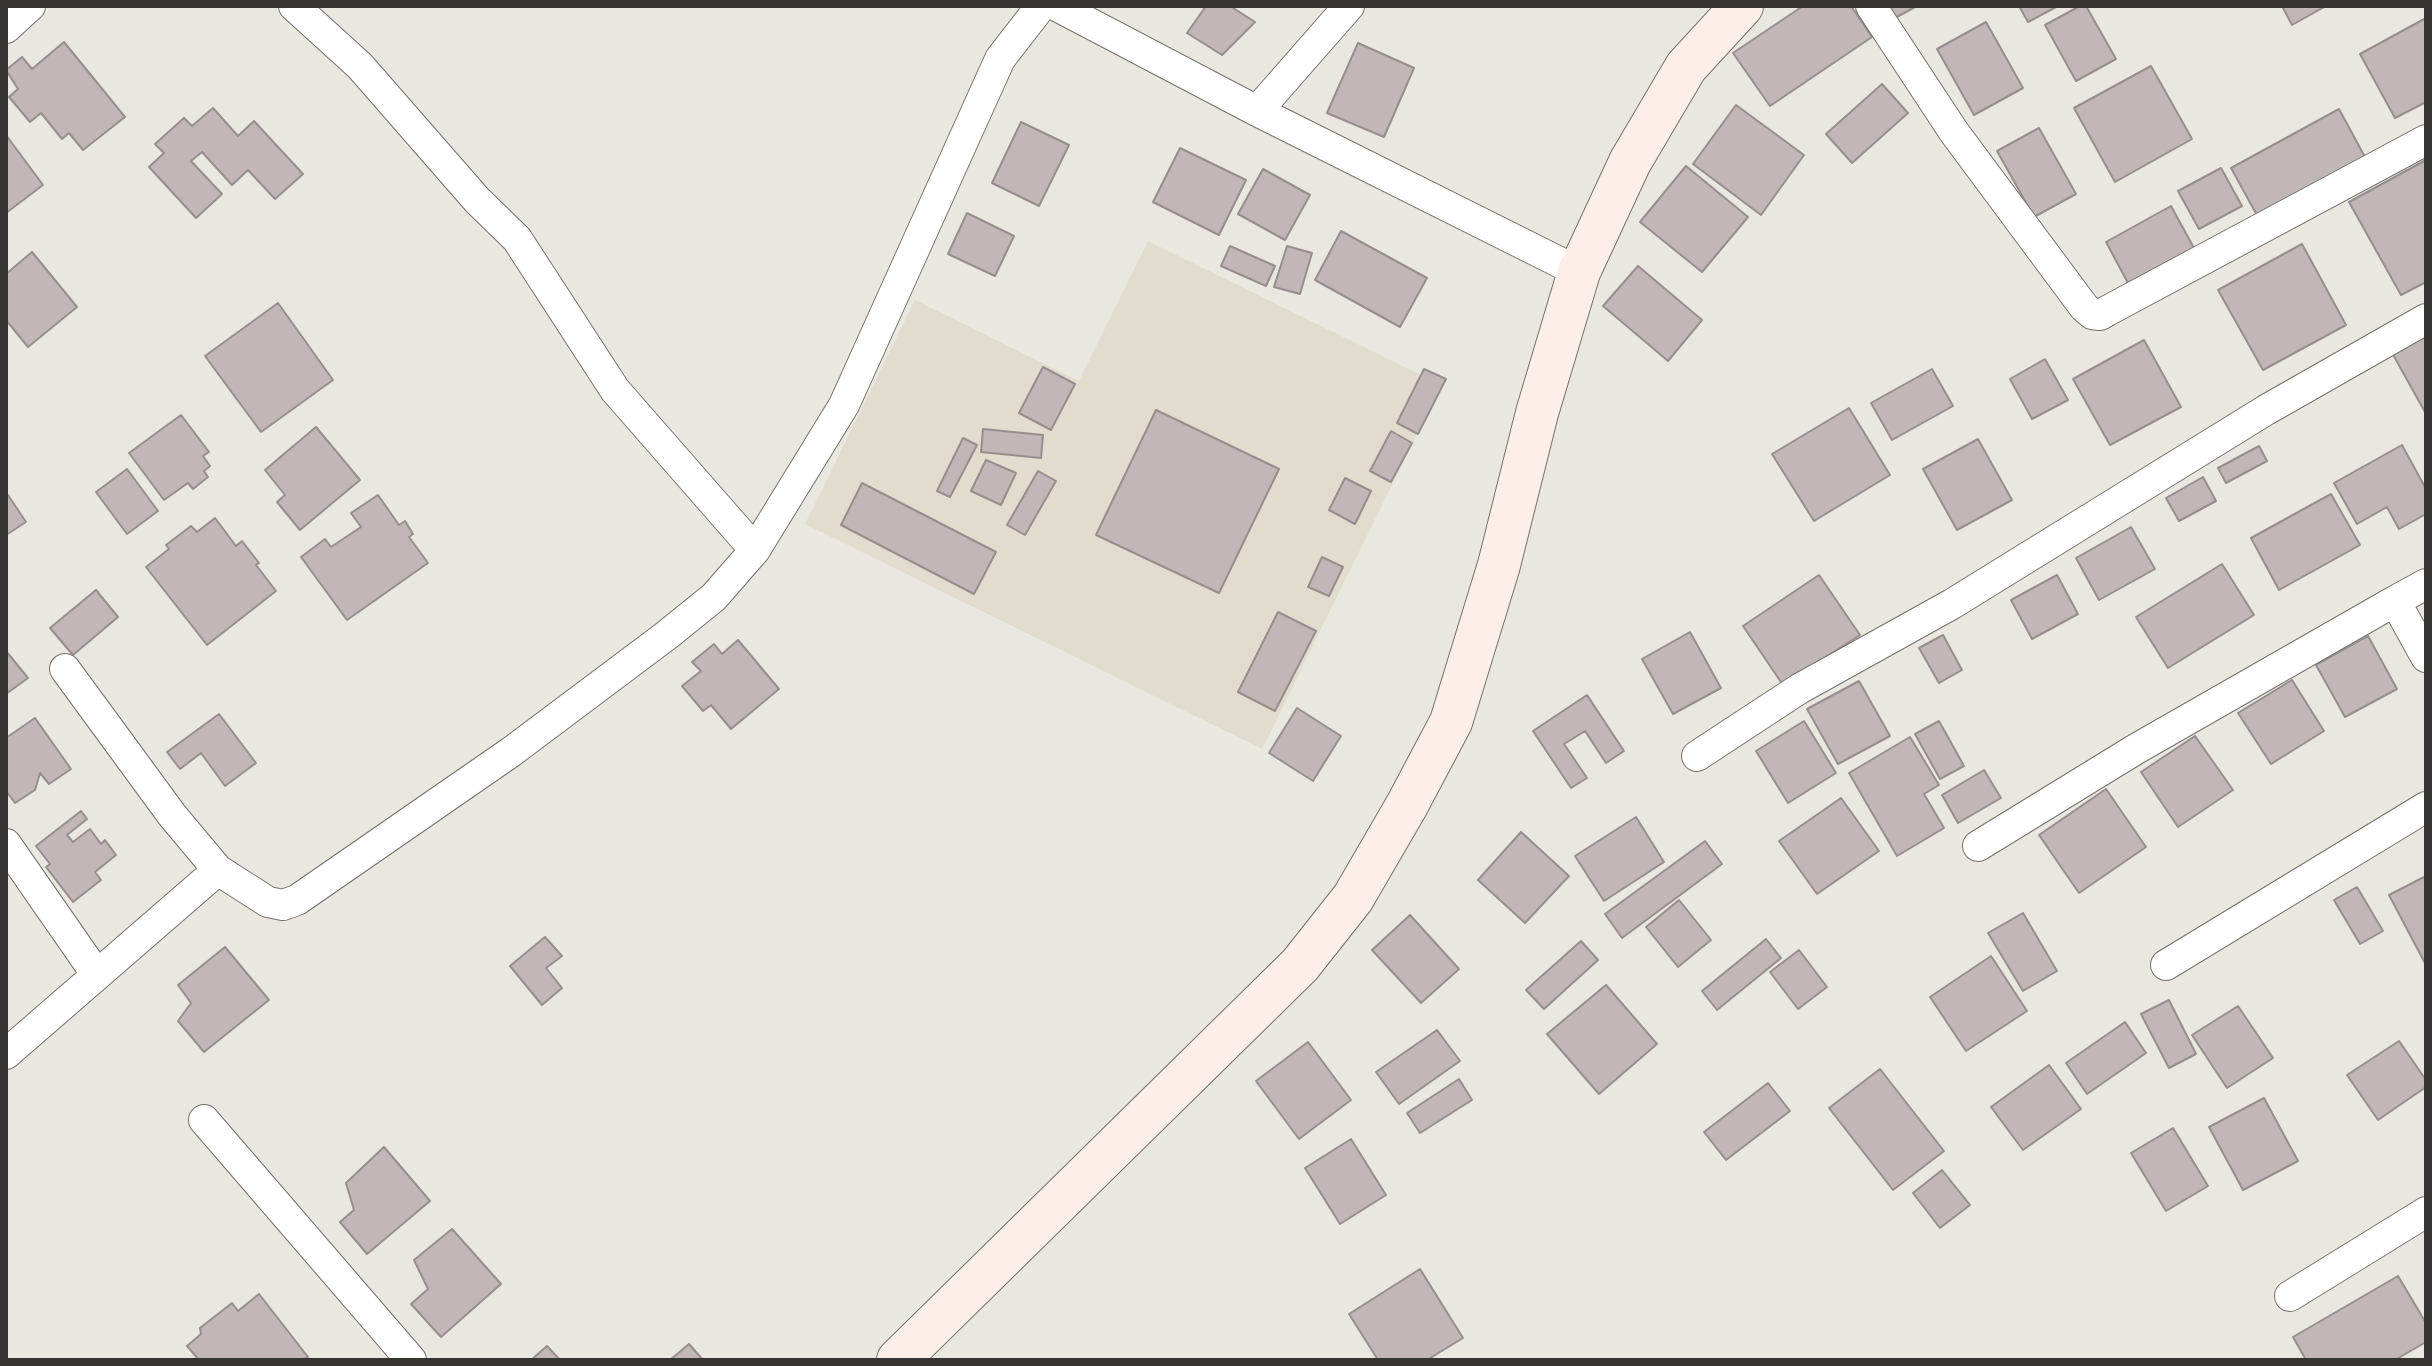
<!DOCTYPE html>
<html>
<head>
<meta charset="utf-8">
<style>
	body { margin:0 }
	#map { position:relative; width:2432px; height:1366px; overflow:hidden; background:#e9e7df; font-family:"Varela Round",sans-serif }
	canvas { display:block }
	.frame { position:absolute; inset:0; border:8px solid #353430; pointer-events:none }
</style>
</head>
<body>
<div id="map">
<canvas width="2432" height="1366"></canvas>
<div class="frame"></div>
</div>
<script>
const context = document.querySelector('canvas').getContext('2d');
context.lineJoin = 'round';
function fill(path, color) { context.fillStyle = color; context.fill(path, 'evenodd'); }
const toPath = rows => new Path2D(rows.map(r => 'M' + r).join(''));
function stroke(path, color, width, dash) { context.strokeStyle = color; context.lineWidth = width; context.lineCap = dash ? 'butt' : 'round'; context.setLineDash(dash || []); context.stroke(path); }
fill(toPath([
	[1148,241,1441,385,1262,749,805,524,915,300,1079,381]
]), '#e1dccd');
const building = toPath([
	[1206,6,1230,6,1255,22,1222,55,1187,33,1206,6],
	[1803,6,1851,6,1872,37,1770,106,1733,53,1803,6],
	[1888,6,1917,6,1895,18,1888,6],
	[2019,6,2058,6,2028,22,2019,6],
	[2080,6,2086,6,2116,59,2076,81,2045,25,2080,6],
	[2282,6,2326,6,2292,25,2282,6],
	[2426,18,2426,102,2395,118,2360,54,2426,18],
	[1986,22,2023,88,1974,115,1937,49,1986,22],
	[64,42,125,117,83,150,69,133,62,139,41,113,30,122,9,97,18,89,6,70,22,57,32,69,64,42],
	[1358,43,1414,68,1384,137,1327,113,1358,43],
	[2151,66,2192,139,2115,182,2074,108,2151,66],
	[1882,84,1908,113,1852,163,1826,134,1882,84],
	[1736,105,1804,155,1761,215,1693,164,1736,105],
	[213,108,238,136,254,121,303,174,275,199,248,170,232,185,202,152,191,161,222,194,196,218,149,167,164,153,155,144,184,118,192,126,213,108],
	[2339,109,2366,159,2258,217,2231,168,2339,109],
	[1021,122,1069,145,1039,206,992,183,1021,122],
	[2039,128,2076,194,2034,217,1997,151,2039,128],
	[6,135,43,185,6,213,6,135],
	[1180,148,1246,180,1219,235,1153,202,1180,148],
	[2426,160,2426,282,2401,295,2349,202,2426,160],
	[1686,166,1748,217,1702,272,1640,222,1686,166],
	[2221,168,2242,206,2199,229,2178,191,2221,168],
	[1263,169,1310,195,1285,240,1238,214,1263,169],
	[2171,206,2194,248,2128,283,2106,242,2171,206],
	[967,213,1014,236,995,276,948,254,967,213],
	[1341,231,1427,278,1400,327,1315,280,1341,231],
	[2302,244,2346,325,2263,370,2218,290,2302,244],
	[1230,246,1275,266,1266,286,1221,266,1230,246],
	[1287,246,1312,253,1300,294,1274,287,1287,246],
	[32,252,77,307,28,347,6,320,6,274,32,252],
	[1638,266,1702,320,1668,361,1603,306,1638,266],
	[278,303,333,380,261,432,205,356,278,303],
	[2426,332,2426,411,2425,412,2391,351,2426,332],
	[2144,340,2181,407,2110,445,2073,379,2144,340],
	[2045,359,2068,400,2032,419,2010,379,2045,359],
	[1043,367,1075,384,1051,430,1019,413,1043,367],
	[1424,369,1446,379,1418,434,1397,423,1424,369],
	[1932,369,1953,406,1892,440,1871,403,1932,369],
	[1849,408,1890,475,1814,521,1772,454,1849,408],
	[1156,410,1279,469,1219,593,1096,535,1156,410],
	[181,415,209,452,203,456,210,466,204,471,208,477,193,489,188,483,164,500,129,453,181,415],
	[316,427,360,480,300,530,277,502,285,495,265,470,316,427],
	[983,429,1043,435,1041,458,981,452,983,429],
	[1391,431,1412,443,1391,482,1370,471,1391,431],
	[963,438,977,445,950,497,937,491,963,438],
	[1978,439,2012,500,1957,530,1923,469,1978,439],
	[2402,445,2426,489,2426,514,2399,529,2387,507,2357,524,2334,483,2402,445],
	[2259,446,2267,461,2226,483,2218,468,2259,446],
	[986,460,1016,473,1001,505,971,491,986,460],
	[127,469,158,511,127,534,96,492,127,469],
	[1038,471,1056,481,1025,535,1007,525,1038,471],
	[2203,477,2216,501,2179,521,2166,498,2203,477],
	[1345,478,1371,491,1355,524,1329,510,1345,478],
	[862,483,996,552,974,594,841,525,862,483],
	[2331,494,2360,545,2279,590,2251,538,2331,494],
	[8,495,26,522,6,535,6,496,8,495],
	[378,495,399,525,405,521,413,534,409,537,428,563,347,620,301,557,325,539,331,547,361,527,351,513,378,495],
	[215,518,236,546,242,541,259,563,256,565,276,591,207,645,146,567,169,549,166,545,191,526,197,532,215,518],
	[2131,527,2155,569,2099,600,2076,558,2131,527],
	[1322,557,1343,567,1329,596,1308,587,1322,557],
	[2222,564,2254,615,2168,668,2136,617,2222,564],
	[1819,575,1860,635,1783,685,1743,626,1819,575],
	[2057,575,2078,614,2032,639,2011,600,2057,575],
	[96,590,118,617,73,655,50,628,96,590],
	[1278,612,1316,631,1275,711,1238,692,1278,612],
	[1690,632,1721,688,1673,714,1642,659,1690,632],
	[1943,635,1962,670,1939,683,1919,648,1943,635],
	[2368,636,2397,689,2345,717,2316,665,2368,636],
	[738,640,779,689,731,729,711,705,703,711,682,686,701,671,692,662,714,644,722,654,738,640],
	[6,651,28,678,6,694,6,651],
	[2292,680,2324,731,2271,764,2238,713,2292,680],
	[1859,681,1890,736,1838,764,1807,709,1859,681],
	[1587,695,1624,751,1606,763,1585,731,1564,744,1587,778,1571,788,1533,731,1587,695],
	[1297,708,1341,736,1313,781,1269,753,1297,708],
	[219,714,256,763,225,786,201,753,180,769,167,752,219,714],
	[35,718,71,769,49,784,40,773,35,790,15,803,6,791,6,738,35,718],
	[1804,721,1836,773,1788,803,1756,751,1804,721],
	[1939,721,1964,766,1940,779,1915,734,1939,721],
	[2195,736,2233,790,2178,827,2141,772,2195,736],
	[1910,737,1939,785,1924,794,1944,828,1897,856,1849,773,1910,737],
	[1984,770,2001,798,1958,823,1942,795,1984,770],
	[2106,789,2146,847,2079,893,2039,835,2106,789],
	[1841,798,1879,851,1817,894,1779,841,1841,798],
	[81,811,87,819,67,835,73,842,90,829,101,844,105,840,116,855,95,872,101,880,73,902,46,867,50,864,36,846,81,811],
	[1636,817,1664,862,1604,901,1575,856,1636,817],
	[1521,832,1569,876,1525,923,1478,880,1521,832],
	[1705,841,1722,864,1622,938,1605,914,1705,841],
	[2426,876,2426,965,2389,895,2426,876],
	[2357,887,2383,931,2360,944,2334,900,2357,887],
	[1679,900,1711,940,1678,967,1646,927,1679,900],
	[2023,913,2057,971,2023,991,1988,933,2023,913],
	[1410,915,1459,969,1421,1003,1372,950,1410,915],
	[545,937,562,956,546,968,562,988,542,1005,510,966,545,937],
	[1766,939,1781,958,1717,1010,1702,991,1766,939],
	[1581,941,1598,960,1544,1009,1526,990,1581,941],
	[225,947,269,1000,204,1052,178,1021,191,1003,178,985,225,947],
	[1799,950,1827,987,1798,1009,1770,972,1799,950],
	[1991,956,2027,1011,1966,1051,1930,997,1991,956],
	[1606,985,1657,1044,1599,1094,1547,1034,1606,985],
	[2169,1000,2196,1054,2169,1068,2141,1014,2169,1000],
	[2238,1006,2273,1058,2227,1088,2192,1035,2238,1006],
	[2125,1022,2146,1053,2087,1094,2066,1063,2125,1022],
	[1437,1030,1460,1061,1399,1104,1376,1072,1437,1030],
	[2399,1041,2426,1080,2426,1087,2378,1120,2347,1075,2399,1041],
	[1308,1042,1351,1100,1299,1139,1256,1081,1308,1042],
	[2049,1065,2081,1109,2023,1150,1991,1107,2049,1065],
	[1880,1069,1944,1151,1893,1190,1829,1108,1880,1069],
	[1459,1079,1472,1100,1420,1133,1407,1113,1459,1079],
	[1768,1083,1790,1111,1726,1160,1704,1132,1768,1083],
	[2264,1098,2298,1161,2243,1190,2209,1127,2264,1098],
	[2173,1128,2208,1186,2166,1211,2131,1153,2173,1128],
	[1351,1139,1386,1195,1340,1224,1305,1168,1351,1139],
	[384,1147,430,1201,367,1254,340,1222,354,1210,346,1183,384,1147],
	[1942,1170,1970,1205,1940,1228,1913,1193,1942,1170],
	[452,1229,501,1284,441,1337,411,1304,428,1289,414,1260,452,1229],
	[1420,1269,1463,1338,1427,1360,1378,1360,1349,1314,1420,1269],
	[2398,1276,2426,1323,2426,1342,2395,1360,2306,1360,2293,1337,2398,1276],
	[259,1294,308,1357,304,1360,199,1360,187,1346,201,1334,200,1328,232,1303,238,1311,259,1294],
	[689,1344,703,1360,670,1360,689,1344],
	[547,1346,560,1360,531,1360,547,1346]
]);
fill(building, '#c1b7b6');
stroke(building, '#978e8d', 2);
const street = toPath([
	[294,6,360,66,477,200,517,239,615,390,755,550],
	[1057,6,1257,111,1579,272],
	[1871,6,1954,132,2084,307,2092,314,2100,315,2107,311,2426,140],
	[6,28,30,6],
	[1257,111,1349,6],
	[2426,584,2395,601,2426,657],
	[65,669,172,815,218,870,268,902,283,905,297,900,511,752,667,635,714,597,755,550,844,405,1000,59,1041,6],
	[1697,756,1799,689,1952,604,2266,410,2426,319],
	[6,844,97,975],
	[1978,846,2136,749,2395,601],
	[2166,965,2426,807],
	[6,1054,218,870],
	[204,1120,411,1360],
	[2290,1296,2426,1212]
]);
const secondary = toPath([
	[898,1360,1300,965,1353,898,1407,805,1451,722,1499,565,1537,413,1579,272,1630,162,1686,67,1742,6]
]);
stroke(street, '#74716a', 32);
stroke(secondary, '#74716a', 44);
stroke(street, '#fff', 30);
stroke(secondary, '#fdeeea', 42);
</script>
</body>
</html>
